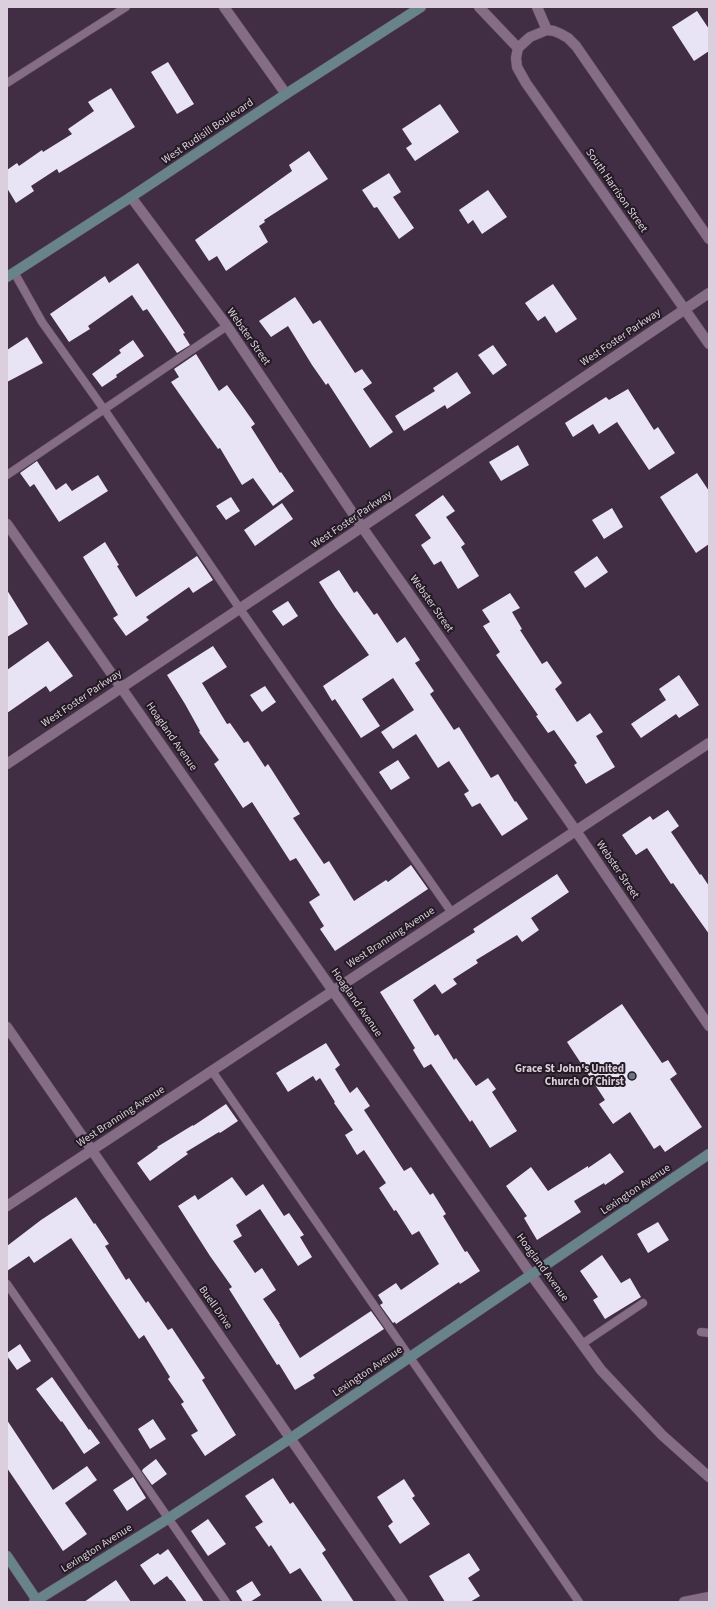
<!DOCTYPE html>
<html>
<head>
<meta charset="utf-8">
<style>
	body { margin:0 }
	#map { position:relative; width:716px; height:1609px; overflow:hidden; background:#422e44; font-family:"Source Sans 3",sans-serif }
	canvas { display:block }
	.frame { position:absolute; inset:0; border:8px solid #dccfdd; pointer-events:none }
</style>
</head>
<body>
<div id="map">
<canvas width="716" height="1609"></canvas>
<div class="frame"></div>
</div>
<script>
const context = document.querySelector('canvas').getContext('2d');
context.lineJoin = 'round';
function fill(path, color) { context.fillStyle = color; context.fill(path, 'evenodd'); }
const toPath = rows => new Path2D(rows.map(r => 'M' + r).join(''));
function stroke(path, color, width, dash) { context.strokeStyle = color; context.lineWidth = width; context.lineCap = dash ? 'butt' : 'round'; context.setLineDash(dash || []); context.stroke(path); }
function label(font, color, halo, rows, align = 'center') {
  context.font = font + ' "Source Sans 3",sans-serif'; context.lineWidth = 4; context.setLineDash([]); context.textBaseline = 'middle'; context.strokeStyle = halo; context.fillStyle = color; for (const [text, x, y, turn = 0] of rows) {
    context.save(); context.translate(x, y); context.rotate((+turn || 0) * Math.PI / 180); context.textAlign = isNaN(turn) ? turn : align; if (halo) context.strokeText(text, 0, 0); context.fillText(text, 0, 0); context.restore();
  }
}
fill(toPath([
	[697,11,709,29,709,51,694,61,672,27],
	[168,62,194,104,177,114,151,72],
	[111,88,135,127,59,173,57,169,31,186,34,191,16,203,7,188,7,170,17,163,19,166,42,150,43,152,72,134,68,129,94,111,88,102],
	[440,104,459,132,415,161,406,148,412,144,402,129],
	[309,151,328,179,264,220,265,222,259,226,268,242,249,255,226,271,217,256,209,261,195,240,292,171,289,165],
	[389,173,401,192,393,197,414,228,399,239,377,207,374,208,362,190],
	[488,190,507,217,482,234,473,220,468,224,459,210],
	[138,263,185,333,183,334,190,345,177,353,147,309,143,311,132,295,88,326,90,329,69,342,50,314,105,276,109,283],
	[553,284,577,319,556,333,545,316,538,321,525,303],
	[295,297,313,324,320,320,355,373,362,369,372,383,363,389,393,432,370,448,328,383,326,385,312,365,288,326,271,337,259,321],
	[27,337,43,363,7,382,7,350],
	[133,340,144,356,116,375,117,377,102,387,92,374,121,353,119,350],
	[493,345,507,365,493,375,478,355],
	[196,354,219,391,227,385,243,407,255,424,251,427,280,473,281,472,294,491,273,506,253,478,242,485,220,448,218,449,171,382,179,377,174,369],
	[457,372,471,393,447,409,445,405,404,431,395,416,435,391,433,388],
	[628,389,654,430,658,427,675,453,649,470,617,422,599,434,593,424,573,437,565,423,606,397,609,400],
	[518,445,529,465,501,481,489,462],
	[37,461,56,490,66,483,72,491,98,475,108,491,59,522,34,484,30,487,20,473],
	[697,473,709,491,709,544,696,553,660,497],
	[443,495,455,511,446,517,465,544,461,547,479,576,458,589,441,561,434,565,421,545,431,538,415,515],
	[231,497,240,511,226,520,216,506],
	[282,503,293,519,255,546,244,530],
	[612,508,623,527,604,539,592,520],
	[105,542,119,565,117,566,136,597,197,556,213,580,193,593,189,587,146,617,149,620,126,636,113,618,118,615,83,557],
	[597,556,608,572,585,588,574,572],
	[339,570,354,593,357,591,374,615,377,613,397,643,405,637,420,660,415,663,434,691,430,694,454,730,459,727,491,778,498,774,515,802,516,801,528,819,502,836,480,803,472,807,464,794,469,791,449,761,438,768,416,734,393,749,381,732,414,710,393,678,362,699,380,726,361,738,335,699,332,701,323,686,369,655,335,607,319,582],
	[7,590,28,624,7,637],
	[510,593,520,608,512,612,522,629,520,630,542,664,547,661,562,683,555,689,577,722,590,713,603,732,596,736,615,767,586,784,574,765,577,763,554,730,548,733,536,716,538,715,496,655,500,652,483,626,490,622,482,610],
	[288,601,298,616,283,626,272,611],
	[48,641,73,676,50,692,46,686,7,713,7,670],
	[213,646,227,667,202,683,227,724,230,723,244,743,248,741,265,767,268,764,300,814,293,818,324,864,329,861,354,901,386,880,388,882,411,865,428,889,335,951,320,929,324,926,309,902,320,895,296,858,290,861,252,802,243,808,214,764,219,760,199,732,200,731,185,704,167,675],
	[679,675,699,705,679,718,676,714,641,738,631,724,666,700,659,689],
	[265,686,276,702,262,712,250,695],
	[398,760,410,778,391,790,379,772],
	[668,810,679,826,671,832,700,875,701,874,709,886,709,934,673,883,671,884,647,848,636,855,622,835,650,816,653,820],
	[557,874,569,892,531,918,539,930,522,942,517,935,476,960,478,963,453,979,457,984,442,994,435,984,413,1000,435,1036,438,1034,454,1060,456,1058,476,1086,488,1078,496,1089,492,1092,517,1131,490,1148,472,1120,470,1122,431,1064,424,1068,413,1050,415,1048,380,992,475,932,473,929],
	[622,1004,662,1063,668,1060,677,1074,670,1079,702,1127,665,1152,660,1145,654,1149,630,1112,613,1124,599,1104,605,1100,567,1042],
	[326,1043,340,1065,335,1069,350,1093,357,1087,370,1106,364,1110,404,1171,411,1167,430,1195,433,1193,446,1214,443,1216,465,1252,467,1251,480,1271,460,1284,459,1282,396,1324,395,1322,393,1323,380,1305,383,1303,378,1295,396,1283,401,1290,439,1264,419,1231,412,1235,396,1210,394,1211,379,1188,386,1183,364,1150,357,1155,345,1135,353,1130,334,1103,335,1102,320,1078,316,1081,313,1076,288,1092,276,1073],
	[226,1104,238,1121,220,1133,219,1132,186,1152,188,1154,150,1181,137,1163,158,1148,157,1147,193,1125,193,1126],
	[610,1153,624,1172,605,1185,604,1183,574,1201,581,1212,537,1240,524,1218,527,1216,506,1186,531,1167,548,1191,588,1166,588,1168],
	[232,1177,246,1196,263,1184,284,1216,289,1213,304,1235,300,1237,312,1257,298,1266,260,1209,236,1225,242,1236,233,1241,255,1273,262,1268,276,1290,263,1299,280,1324,279,1324,300,1358,371,1311,384,1329,313,1375,315,1378,295,1390,279,1364,277,1365,229,1289,232,1287,210,1256,178,1206,195,1195,198,1200],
	[76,1197,94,1224,95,1223,109,1244,105,1246,126,1280,129,1278,146,1303,148,1301,168,1330,172,1328,205,1378,202,1380,236,1435,205,1456,191,1435,198,1431,181,1404,184,1402,168,1379,170,1377,144,1335,139,1339,71,1238,34,1263,29,1256,7,1271,7,1246,41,1220],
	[658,1222,669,1240,648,1253,637,1234],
	[602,1255,621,1283,630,1278,641,1297,605,1319,593,1300,598,1297,580,1271],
	[20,1344,31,1361,17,1370,7,1356,7,1353],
	[52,1377,89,1430,90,1429,100,1443,84,1454,62,1421,61,1422,36,1389],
	[153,1419,166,1439,150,1449,138,1429],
	[7,1420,53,1490,87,1466,97,1480,65,1503,87,1534,63,1551,7,1468],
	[156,1459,167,1474,152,1485,142,1471,143,1469],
	[133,1477,146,1498,127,1511,113,1490],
	[273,1478,290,1504,293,1502,326,1550,322,1553,354,1602,323,1602,300,1568,290,1574,271,1545,269,1547,255,1527,263,1522,245,1496],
	[404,1479,415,1496,412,1498,430,1524,400,1544,388,1526,393,1522,377,1497],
	[208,1519,226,1544,208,1556,191,1531],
	[168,1549,204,1602,187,1602,171,1580,170,1580,167,1576,154,1585,140,1565,158,1553,160,1555],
	[469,1553,480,1570,468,1578,480,1596,470,1602,445,1602,429,1576],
	[116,1580,131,1602,84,1602],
	[252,1581,261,1595,250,1602,243,1602,236,1591]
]), '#e9e4f5');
const lane = toPath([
	[7,83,126,7],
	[14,272,42,322,108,415,240,609,452,913],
	[7,475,227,326],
	[212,1071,579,1602],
	[7,1284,226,1602],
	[701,1332,709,1333],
	[582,1344,643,1303]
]);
const street = toPath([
	[224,7,286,94],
	[479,7,518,48,516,58,517,67,526,83,709,344],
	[537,7,547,30,554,31,561,34,568,38,576,46,709,239],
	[518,48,530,37,547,30],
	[131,197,227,326,362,527,576,831,709,1026],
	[7,524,532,1276,582,1344,601,1370,662,1435,709,1477],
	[7,764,362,527,709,293],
	[7,1027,403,1602],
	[7,1206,709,743],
	[684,1602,709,1597]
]);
const secondary = toPath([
	[7,277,131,197,286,94,421,7],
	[7,1556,38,1602],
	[34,1602,169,1518,291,1438,709,1154]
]);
stroke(lane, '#5e4d60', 9);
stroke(street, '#5e4d60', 11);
stroke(secondary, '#5e4d60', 11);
stroke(lane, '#856d86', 8);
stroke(street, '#856d86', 10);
stroke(secondary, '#68838a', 10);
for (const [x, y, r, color] of [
	[632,1076,4,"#6b7280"]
]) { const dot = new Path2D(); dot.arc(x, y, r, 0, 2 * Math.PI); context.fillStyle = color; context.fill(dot); stroke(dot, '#231a24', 1.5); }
label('11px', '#dccfdd', '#231a24', [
	["West Rudisill Boulevard",208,132,-34],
	["South Harrison Street",616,191,55],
	["Webster Street",248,337,55],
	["West Foster Parkway",621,338,-34],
	["West Foster Parkway",352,520,-34],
	["Webster Street",431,604,55],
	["West Foster Parkway",82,699,-34],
	["Hoagland Avenue",171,737,55],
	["Webster Street",617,870,56],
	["West Branning Avenue",391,938,-33],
	["Hoagland Avenue",356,1003,55],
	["West Branning Avenue",121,1117,-33],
	["Lexington Avenue",636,1190,-34],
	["Hoagland Avenue",542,1268,54],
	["Buell Drive",215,1308,55],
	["Lexington Avenue",368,1372,-34],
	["Lexington Avenue",97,1549,-32]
]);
label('bold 11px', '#dccfdd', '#231a24', [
	["Grace St John's United",624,1070],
	["Church Of Chirst",624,1083]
], 'right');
</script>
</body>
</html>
